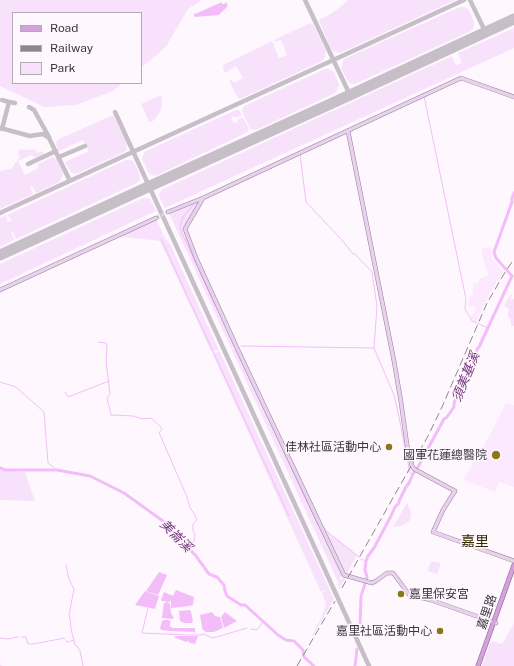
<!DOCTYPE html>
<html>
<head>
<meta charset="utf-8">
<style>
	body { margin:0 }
	#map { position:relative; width:514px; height:666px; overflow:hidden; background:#fef8fe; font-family:"Public Sans",sans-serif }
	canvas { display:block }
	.legend { position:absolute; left:12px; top:12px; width:130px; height:72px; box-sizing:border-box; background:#fef8fe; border:1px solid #b2aab2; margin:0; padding:5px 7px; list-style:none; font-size:12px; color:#3f3541 }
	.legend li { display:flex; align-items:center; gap:8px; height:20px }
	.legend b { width:20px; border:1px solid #b2aab2 }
</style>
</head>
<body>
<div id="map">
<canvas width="514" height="666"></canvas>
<ul class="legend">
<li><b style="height:5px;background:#d1a3d8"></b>Road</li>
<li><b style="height:5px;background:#8f8690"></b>Railway</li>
<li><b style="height:11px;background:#f8e2fb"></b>Park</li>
</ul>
</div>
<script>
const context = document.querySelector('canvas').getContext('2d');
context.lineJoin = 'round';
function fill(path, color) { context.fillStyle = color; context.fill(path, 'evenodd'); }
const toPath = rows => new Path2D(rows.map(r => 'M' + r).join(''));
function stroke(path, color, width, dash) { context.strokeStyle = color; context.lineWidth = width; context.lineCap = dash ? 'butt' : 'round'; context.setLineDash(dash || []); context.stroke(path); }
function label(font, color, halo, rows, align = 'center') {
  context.font = font + ' "Public Sans","Noto Sans TC",sans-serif'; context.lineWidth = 3; context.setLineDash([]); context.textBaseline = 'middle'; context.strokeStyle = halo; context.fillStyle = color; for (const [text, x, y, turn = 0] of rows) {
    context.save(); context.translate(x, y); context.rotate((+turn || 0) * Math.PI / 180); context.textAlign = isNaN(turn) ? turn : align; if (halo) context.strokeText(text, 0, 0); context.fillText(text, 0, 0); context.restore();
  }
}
fill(toPath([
	[490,247,492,259,503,272,495,285,481,310,476,322,473,321,472,319,471,316,475,312,476,309,475,307,472,306,469,307,468,304,469,298,473,293,473,284,479,282,479,279,489,275,486,269,481,251,483,248],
	[506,403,514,405,514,487,499,482,495,492,463,480,492,431]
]), '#fce9ff');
fill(toPath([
	[0,0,202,0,188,9,166,47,141,68,141,13,13,13,13,83,123,83,113,91,76,105,44,107,0,86],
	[348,0,455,0,340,53,335,52,331,49,319,21,320,19,329,15,339,8],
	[460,7,465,7,469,10,474,22,474,27,471,31,355,84,350,83,347,80,341,68,342,64,344,59],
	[310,23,313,24,326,51,325,57,322,61,240,99,238,98,229,81,232,80,234,83,243,78,236,66,225,73,223,68,223,65,272,41,279,58,287,55,281,40,275,42,274,40],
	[514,28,514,48,165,208,160,199,159,195,160,192,163,189,452,56,456,65,462,63,458,53],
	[325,69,329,69,334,72,339,84,338,89,335,93,256,130,250,129,242,111,244,106],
	[161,95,162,102,161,110,157,117,153,121,149,122,141,104],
	[236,110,239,110,242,115,236,118,235,116,231,118,234,123,238,122,237,120,243,117,249,129,248,132,246,133,155,176,149,174,142,159,143,155,146,151],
	[113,115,127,143,126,151,122,153,78,173,75,174,71,172,65,162,89,151,83,140,59,151,56,144,57,141,59,139],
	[19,149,23,150,35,149,37,153,42,151,44,154,38,157,35,157,31,155,18,161,25,175,38,168,38,164,52,157,57,159,63,172,62,177,59,182,36,193,32,186,30,187,33,194,0,209,0,171,11,169,20,157,18,155],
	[126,160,131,160,134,162,140,175,140,180,137,183,16,239,13,232,11,232,14,240,0,247,0,218,6,215,8,222,12,220,7,215],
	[143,198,147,198,150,199,156,211,0,284,0,264],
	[196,201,198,203,184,229,183,232,236,347,231,348,231,349,237,349,342,574,342,576,340,578,340,580,347,576,339,589,339,584,169,213],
	[156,219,165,238,170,244,334,599,313,636,312,636,322,616,326,605,322,593,325,591,324,590,321,592,212,353,218,352,218,350,211,351,160,241,122,237,123,234],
	[510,295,512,295,510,300,514,299,514,326,511,326,511,320,508,316,508,313,509,309,504,306],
	[0,470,25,472,35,501,0,500],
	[407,503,411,512,410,520,407,523,401,526,393,527],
	[326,531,357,555,347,573,345,572],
	[431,561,441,563,437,574,428,571,428,570],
	[514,623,514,666,482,666,491,641,502,644]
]), '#f8e2fb');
fill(toPath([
	[222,2,222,4,224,4,226,2,228,6,219,15,195,17,194,16,194,14,197,13],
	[159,572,167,575,158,595,146,591],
	[176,590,194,597,193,605,190,606,171,608,171,601,169,602,162,601,161,600,164,592,173,596],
	[145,591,159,596,155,609,135,605],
	[168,602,170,604,171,613,174,618,173,619,162,618,162,617,164,603],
	[189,610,191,611,193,622,191,623,184,623,180,621,179,611],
	[212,612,215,616,220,617,223,628,214,632,206,632,203,630,202,627,200,615],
	[225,612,237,621,224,628,221,617],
	[164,620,169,620,171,622,170,623,170,626,172,628,195,628,195,632,170,631,161,630,160,628,162,621],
	[176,636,198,636,195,644,190,643,188,641,186,642,176,638,174,637]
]), '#f3bdfa');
stroke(toPath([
	[424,96,466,299,465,309,470,317,472,321,488,328],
	[300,154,306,202,341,239,353,254,355,254,372,272,377,306,374,348,394,395,399,417,410,473,413,474],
	[193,205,183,217,180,226,181,231,215,305],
	[161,239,289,516],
	[98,342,106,343,107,345,106,361,110,394,107,398,111,415,133,416,143,419,151,418,161,427,162,429,159,433,161,437,187,497,190,508,195,515,197,520,193,524,193,531,195,534,194,541,190,546,191,550],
	[241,346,374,348],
	[0,382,16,387,44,412,48,463,57,470],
	[65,392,68,397,109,381],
	[258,396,318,525],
	[325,530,359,557],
	[361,559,366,561],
	[66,565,69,579,74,589,69,615,70,618,71,629,75,645,77,646,80,651,83,666],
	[148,608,142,633,187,635,200,635,203,634,213,638,247,628],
	[251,629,257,630,263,622],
	[21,637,26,637,28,644,33,644,65,638],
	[0,638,8,639,18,637],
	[66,640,67,642,68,642,74,640],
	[0,666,2,666]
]), '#f3bdfa', 1);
stroke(toPath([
	[0,468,5,470,57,470,90,476,124,493,163,521,196,556,209,574,217,577,224,585,225,591,227,596,241,605,245,605,278,635,286,640,294,641,303,650,304,657,314,666],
	[360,626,361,596,364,587,367,577,365,570,366,561,368,556,374,548,391,516,395,507,399,503,399,501,406,487,409,483,413,474,418,467,444,419,447,417,454,407,454,403,461,389,477,350,477,349,479,347,512,276,496,258,494,252,512,202,512,198,514,193],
	[355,666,357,649]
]), '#f3bdfa', 3);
stroke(toPath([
	[305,0,350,95],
	[470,0,485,31],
	[2,100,9,102,15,103],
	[29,107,34,110,49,137],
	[115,112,369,666],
	[0,128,30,136,43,134,49,138,70,181],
	[2,129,9,102],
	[59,157,85,146],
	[28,164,56,151],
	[0,213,464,0]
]), '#c6bfc7', 4.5);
stroke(toPath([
	[0,255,150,186,350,95,514,19]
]), '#c6bfc7', 11);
stroke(toPath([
	[156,218,168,212]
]), '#d8d1d8', 3.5, [3.5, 2]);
const secondary = toPath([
	[348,131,394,361,401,402,407,445,412,466,414,469,455,491,443,510,433,532,514,561],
	[203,198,185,229,196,258,237,348,344,575,372,583,376,581,387,573,393,573,411,597,423,598,431,600,496,623],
	[168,212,203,198,461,78,514,97],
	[0,290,156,218]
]);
const primary = toPath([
	[478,666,514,565]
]);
stroke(secondary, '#99819c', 4.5);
stroke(primary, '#8a5592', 5);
stroke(secondary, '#e8d1ec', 3.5);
stroke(primary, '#d1a3d8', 4);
stroke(toPath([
	[342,588,428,436,442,407,487,303,504,274,514,259],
	[297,666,335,601]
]), '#8f8690', 1, [8, 4]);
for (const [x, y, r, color] of [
	[389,447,4,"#8b761a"],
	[496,455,5,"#8b761a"],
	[401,594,4,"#8b761a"],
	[440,631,4,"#8b761a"]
]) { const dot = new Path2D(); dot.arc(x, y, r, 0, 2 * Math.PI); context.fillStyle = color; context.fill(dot); stroke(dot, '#fef8fe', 1.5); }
label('12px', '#3f3541', '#fef8fe', [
	["佳林社區活動中心",381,447],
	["國軍花蓮總醫院",487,455],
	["嘉里保安宮",409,594,"left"],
	["嘉里社區活動中心",432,631]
], 'right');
label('12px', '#3f3541', '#fef8fe', [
	["嘉里路",487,612,-71]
]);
label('italic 13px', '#73357c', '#fef8fe', [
	["須美基溪",466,377,-68],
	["美崙溪",176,536,45]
]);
label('14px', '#342a00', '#fef8fe', [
	["嘉里",475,542]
]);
</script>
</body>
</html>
